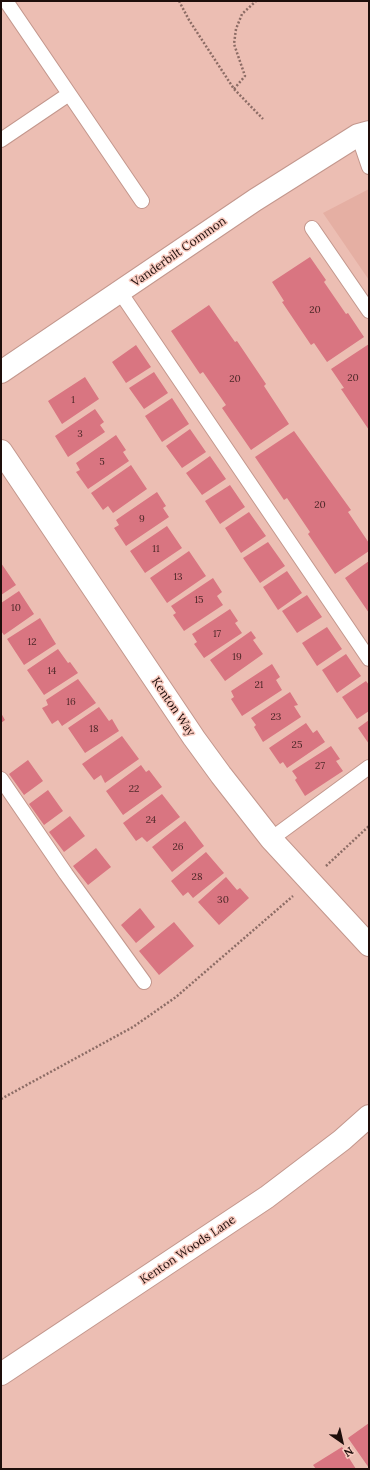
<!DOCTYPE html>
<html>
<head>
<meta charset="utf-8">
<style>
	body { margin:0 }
	#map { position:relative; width:370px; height:1470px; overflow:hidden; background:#ecbeb3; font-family:Lora,serif }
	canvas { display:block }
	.frame { position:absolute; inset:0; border:2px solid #1e0e0b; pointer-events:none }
	.north { position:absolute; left:322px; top:1422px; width:40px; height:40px; -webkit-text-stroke:3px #f9cbc0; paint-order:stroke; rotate:146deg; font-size:11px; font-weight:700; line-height:16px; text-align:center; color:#1e0e0b }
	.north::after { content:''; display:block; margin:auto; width:14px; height:18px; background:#1e0e0b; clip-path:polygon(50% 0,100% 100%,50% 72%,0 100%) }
</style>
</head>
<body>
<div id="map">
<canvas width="370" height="1470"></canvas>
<div class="frame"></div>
<div class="north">N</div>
</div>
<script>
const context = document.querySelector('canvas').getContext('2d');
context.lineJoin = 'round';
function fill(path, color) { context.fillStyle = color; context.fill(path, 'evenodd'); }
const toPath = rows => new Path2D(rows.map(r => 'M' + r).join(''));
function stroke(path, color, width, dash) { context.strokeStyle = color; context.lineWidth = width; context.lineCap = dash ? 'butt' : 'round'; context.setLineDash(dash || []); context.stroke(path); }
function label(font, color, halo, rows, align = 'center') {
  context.font = font + ' Lora,serif'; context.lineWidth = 3; context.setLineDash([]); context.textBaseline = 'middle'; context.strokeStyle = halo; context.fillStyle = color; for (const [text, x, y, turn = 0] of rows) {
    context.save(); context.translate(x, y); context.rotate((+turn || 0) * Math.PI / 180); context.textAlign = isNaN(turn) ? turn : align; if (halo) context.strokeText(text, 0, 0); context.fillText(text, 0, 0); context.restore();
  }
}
fill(toPath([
	[369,189,369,280,323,213]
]), '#e5afa3');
fill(toPath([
	[310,257,326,280,324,282,346,314,348,313,364,337,327,362,314,343,311,345,282,302,284,301,272,282],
	[209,305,235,342,237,341,266,384,264,386,289,424,251,450,222,408,226,405,203,372,200,374,171,331],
	[369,344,369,430,341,389,344,388,331,369],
	[136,345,151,367,126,383,112,362],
	[154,372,168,393,144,409,129,388],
	[85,377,99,399,62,424,48,401],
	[172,398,189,424,162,442,145,416],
	[95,409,104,422,100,425,105,432,68,457,55,436],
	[190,429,206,452,182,468,166,446],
	[294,431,351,510,348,512,369,543,369,551,335,574,308,534,310,532,287,498,284,500,255,457],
	[116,435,126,450,123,452,129,461,88,489,76,472,80,470,76,463],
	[210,456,226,479,202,495,186,473],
	[131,465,147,489,113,513,108,506,103,510,91,493],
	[230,485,245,507,220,524,205,501],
	[157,492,166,506,163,508,169,517,126,546,114,528,119,525,116,520],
	[249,512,266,536,241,553,225,528],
	[167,526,182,548,145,573,130,551],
	[268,542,285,566,260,583,243,558],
	[189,551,206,576,167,603,150,578],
	[369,561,369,613,345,578],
	[1,563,16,585,1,595],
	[287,571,302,593,278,610,263,587],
	[213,578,222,592,217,596,223,605,184,631,173,615,176,613,171,606],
	[19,591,34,614,4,635,1,631,1,603],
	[307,595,322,617,297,633,282,611],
	[230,609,238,621,235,623,242,633,204,658,194,644,197,642,192,634],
	[40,618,56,644,24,665,7,639],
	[327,627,342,649,317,666,302,643],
	[251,631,256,638,253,640,263,654,225,681,210,660],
	[58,649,68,663,70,662,78,673,44,695,27,670],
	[346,654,361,676,337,693,322,670],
	[272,664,280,677,276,680,282,690,242,716,231,699,234,697,231,691],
	[78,679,96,703,62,726,58,720,52,724,42,708,48,705,46,700],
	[366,681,369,685,369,711,357,719,342,697],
	[290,692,298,705,294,706,301,717,263,742,254,727,256,725,251,718],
	[99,707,109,721,112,719,119,731,85,753,68,728],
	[1,713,5,720,1,723],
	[369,720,369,744,358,728],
	[306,723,313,733,317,730,325,742,287,768,283,762,280,764,269,748],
	[122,736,139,759,105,783,101,775,94,780,82,764],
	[331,746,340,759,336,761,343,771,305,796,295,780,297,778,292,771],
	[28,760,43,781,24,795,9,774],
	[141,765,146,772,149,770,162,787,123,815,106,791],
	[48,790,63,811,44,825,29,804],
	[162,794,180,817,147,842,142,837,136,841,123,823],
	[70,816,85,836,64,852,49,832],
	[185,821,204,846,172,872,152,847],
	[96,848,111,867,88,885,73,866],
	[206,852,224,873,193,898,188,892,183,896,171,881],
	[226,877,237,890,240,888,249,898,219,925,198,902],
	[140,908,155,927,136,943,121,925],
	[174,922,194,946,159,975,139,951],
	[369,1423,369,1468,348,1438],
	[342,1447,356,1469,316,1469,313,1465]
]), '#d97581');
const service = toPath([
	[6,1,142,201],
	[358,135,369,167],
	[1,140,69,94],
	[312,228,369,311],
	[120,292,369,659],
	[1,779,66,874,144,982],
	[271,839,369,767]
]);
const minor = toPath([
	[1,451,194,738,221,775,271,839,369,945],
	[1,1374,267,1197,342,1140,369,1116]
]);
const tertiary = toPath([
	[1,372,255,200,358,135,369,132]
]);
stroke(service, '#c3978d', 16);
stroke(minor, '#c3978d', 24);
stroke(tertiary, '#c3978d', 24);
stroke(toPath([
	[179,1,189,20,234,89,263,119],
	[234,89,245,76,234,44,236,29,242,14,256,1],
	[326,866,369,826],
	[1,1099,133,1027,176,997,293,896]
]), '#8c6c65', 2.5, [2, 2]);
stroke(service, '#fff', 14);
stroke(minor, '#fff', 22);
stroke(tertiary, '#fff', 22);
label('10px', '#4d2828', null, [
	["20",315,310],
	["20",353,378],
	["20",235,379],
	["1",73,400],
	["3",80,434],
	["5",102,462],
	["20",320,505],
	["9",142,519],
	["11",156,549],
	["13",178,577],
	["15",199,600],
	["10",16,608],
	["17",217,634],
	["12",32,642],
	["19",237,657],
	["14",52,671],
	["21",259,685],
	["16",71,702],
	["23",276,717],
	["18",94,729],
	["25",297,745],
	["27",320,766],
	["22",134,789],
	["24",151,820],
	["26",178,847],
	["28",197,877],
	["30",223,900]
]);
label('12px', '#1e0e0b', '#f9cbc0', [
	["Vanderbilt Common",179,252,-35],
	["Kenton Way",173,707,56],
	["Kenton Woods Lane",188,1250,-34]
]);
</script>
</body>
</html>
